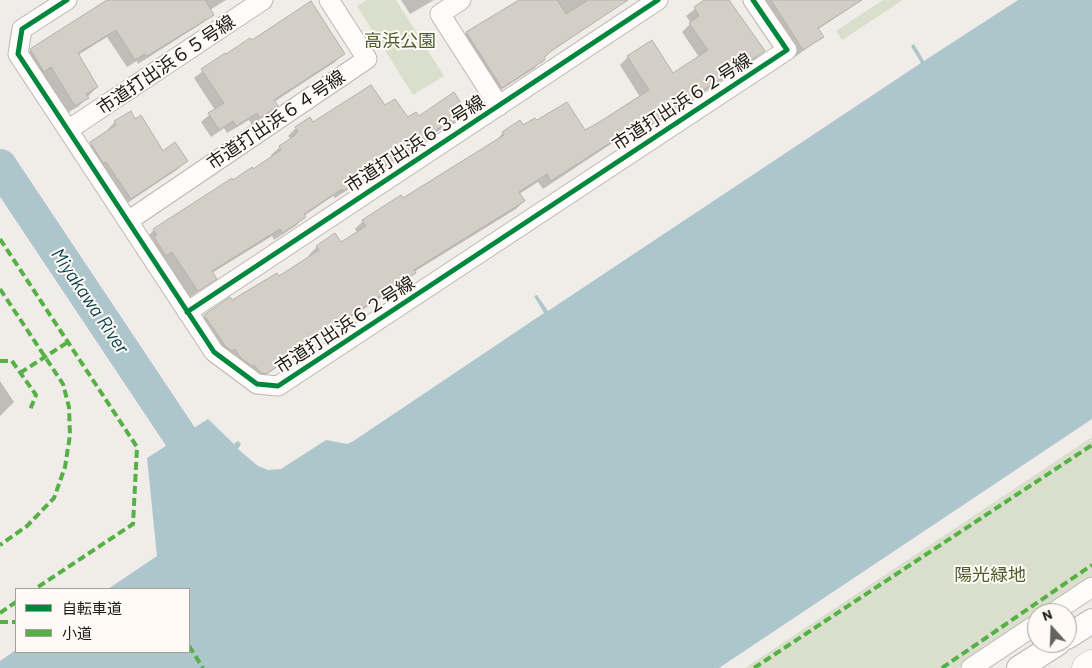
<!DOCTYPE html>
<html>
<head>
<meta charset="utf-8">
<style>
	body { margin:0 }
	#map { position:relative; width:1092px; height:668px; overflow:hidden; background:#f0ece7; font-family:Barlow,"Noto Sans JP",sans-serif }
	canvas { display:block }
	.legend { position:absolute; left:15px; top:588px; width:175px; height:65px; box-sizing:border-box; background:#fffaf5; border:1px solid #a4a09c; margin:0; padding:6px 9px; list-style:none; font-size:15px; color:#1c1a17 }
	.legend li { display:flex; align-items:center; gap:10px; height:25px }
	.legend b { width:25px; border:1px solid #a4a09c }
	.north { position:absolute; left:1027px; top:603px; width:50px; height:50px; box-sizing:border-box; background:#fffaf5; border:1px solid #a4a09c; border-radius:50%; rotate:340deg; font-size:14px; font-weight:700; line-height:20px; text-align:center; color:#1c1a17 }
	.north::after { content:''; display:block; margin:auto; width:18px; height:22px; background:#666460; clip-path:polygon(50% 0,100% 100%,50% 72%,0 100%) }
</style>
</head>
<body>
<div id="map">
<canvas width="1092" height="668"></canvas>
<ul class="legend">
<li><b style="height:6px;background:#00873e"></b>自転車道</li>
<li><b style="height:6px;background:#55b145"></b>小道</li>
</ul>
<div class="north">N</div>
</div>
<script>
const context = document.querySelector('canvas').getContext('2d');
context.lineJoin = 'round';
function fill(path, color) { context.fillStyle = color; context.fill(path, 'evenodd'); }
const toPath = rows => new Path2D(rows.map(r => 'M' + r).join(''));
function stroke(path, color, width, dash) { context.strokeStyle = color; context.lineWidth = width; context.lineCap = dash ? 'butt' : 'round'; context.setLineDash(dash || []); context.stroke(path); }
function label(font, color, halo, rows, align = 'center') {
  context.font = font + ' Barlow,"Noto Sans JP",sans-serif'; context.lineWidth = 4; context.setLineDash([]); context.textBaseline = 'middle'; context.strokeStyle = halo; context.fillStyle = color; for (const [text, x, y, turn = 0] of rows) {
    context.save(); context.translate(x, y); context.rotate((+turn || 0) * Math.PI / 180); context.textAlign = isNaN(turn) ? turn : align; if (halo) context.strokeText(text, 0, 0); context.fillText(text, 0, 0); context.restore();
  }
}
fill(toPath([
	[367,0,396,0,444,76,413,95,357,6],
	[883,0,903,0,842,40,836,31],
	[1092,437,1092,578,1037,613,958,668,745,668]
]), '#dadecc');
fill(toPath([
	[1018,0,1092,0,1092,419,719,668,0,668,0,661,16,650,189,652,189,589,108,589,157,556,147,458,208,419,234,444,238,441,241,444,238,449,258,466,268,470,281,469,326,440,347,444,352,442,544,313,534,296,537,295,548,311,921,63,911,46,914,44,924,61]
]), '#adc6cc');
fill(toPath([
	[109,0,226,0,210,10,212,14,204,22,138,64,137,61,127,67,107,37,78,55,97,87,79,106,67,113,43,74,35,79,23,58,31,50],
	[401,0,434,0,410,14],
	[519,0,626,0,542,58,535,68,493,95,458,42,466,33],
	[706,0,728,0,764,51,755,59,647,128,645,125,614,142,543,189,538,182,519,194,524,201,516,209,414,272,406,281,323,336,321,333,291,352,293,354,284,363,256,381,197,324,205,316,279,278,310,257,309,255,317,247,341,244,358,233,355,229,363,221,403,200,495,142,503,133,537,122,584,132,640,97,620,65,628,57,673,74,699,57,682,32,691,23,686,16],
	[757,0,862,0,817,30,822,37,795,57],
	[225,54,343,54,335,62,274,102,276,106,252,125,249,120,227,133,224,128,211,137,201,122,215,110,194,78],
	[385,107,407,119,466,113,458,121,447,128,446,126,368,178,367,177,335,198,333,196,304,216,297,225,274,240,272,236,212,273,216,278,189,298,146,238,154,230,231,180,232,182,273,157,271,155,280,147,291,139,288,136,296,128],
	[115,122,163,153,186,161,178,169,123,206,82,151,108,132,107,130],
	[0,381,14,402,0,416]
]), '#0003');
stroke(toPath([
	[0,166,180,436]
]), '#adc6cc', 34);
const building = toPath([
	[107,0,205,0,214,15,147,56,145,54,135,60,116,30,78,53,98,87,86,94,89,98,75,106,51,67,44,72,30,49,107,0],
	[519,0,557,0,566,14,588,0,628,0,551,51,544,58,545,60,502,88,466,32,519,0],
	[704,0,729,0,765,51,655,121,653,117,624,134,551,181,547,174,519,192,525,201,414,270,416,273,332,328,330,325,291,351,294,355,266,374,261,373,254,365,252,366,241,358,235,349,232,351,226,347,204,315,230,297,232,300,277,273,279,276,319,250,316,246,335,233,341,242,366,226,362,220,401,195,403,198,504,135,502,132,520,120,523,125,535,118,537,120,567,102,585,130,601,121,649,90,627,56,652,40,673,73,708,50,689,23,699,16,694,7,704,0],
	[771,0,862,0,818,28,824,37,803,50,771,0],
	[311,1,345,54,274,100,278,106,260,118,257,113,236,126,233,121,219,130,208,113,224,103,201,69,225,53,226,54,250,38,252,40,311,1],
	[371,85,385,105,395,99,408,117,416,112,419,116,454,92,467,113,456,121,454,118,376,171,375,170,343,191,342,189,304,214,306,217,283,233,280,229,212,271,217,279,198,291,172,252,166,256,154,237,157,235,153,229,232,178,233,180,252,167,253,169,281,150,279,146,294,136,298,131,295,127,310,117,313,122,371,85],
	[131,111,135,119,141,115,163,151,175,142,188,161,131,199,106,162,103,163,90,142,116,125,114,121,131,111]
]);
fill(building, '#d4cec7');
stroke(building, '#b4b1ad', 1);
const minor = toPath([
	[67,0,22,29,18,54,214,352,257,384,278,386,787,50,753,0],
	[461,0,440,14,499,106],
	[68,130,263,0],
	[128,221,367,59,329,0],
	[187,312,658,0],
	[1053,613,1092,587],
	[971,668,1037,624]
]);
const major = toPath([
	[1067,637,1092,621],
	[1019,668,1058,643]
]);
const highway = toPath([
	[1086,668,1092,664]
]);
stroke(minor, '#bbb8b4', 21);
stroke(major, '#bbb8b4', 26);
stroke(highway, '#bbb8b4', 29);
stroke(minor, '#fdfcfb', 19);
stroke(major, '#fdfcfb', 24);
stroke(highway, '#fdfcfb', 28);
stroke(toPath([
	[0,239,137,447,133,524,35,589],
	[0,289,63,384,69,407,70,435,65,467,54,498,27,526,0,545],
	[0,361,12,361,36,395,30,410],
	[20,373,68,342],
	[0,613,16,602],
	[0,622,16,622],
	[189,646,203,668],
	[754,668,1092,445],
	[942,668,1092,565]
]), '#55b145', 4, [8, 4]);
stroke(toPath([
	[67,0,22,29,18,54,214,352,257,384,278,386,787,50,753,0],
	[187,312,658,0]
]), '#00873e', 5);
label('18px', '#4c5d2d', '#fffaf5', [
	["高浜公園",400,41],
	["陽光緑地",990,575]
]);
label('18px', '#1c1a17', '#fffaf5', [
	["市道打出浜６５号線",166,65,-34],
	["市道打出浜６２号線",682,102,-33],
	["市道打出浜６４号線",276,120,-34],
	["市道打出浜６３号線",415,144,-33],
	["市道打出浜６２号線",345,325,-33]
]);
label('italic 19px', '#06414e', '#fffaf5', [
	["Miyakawa River",90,301,56]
]);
</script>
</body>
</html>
